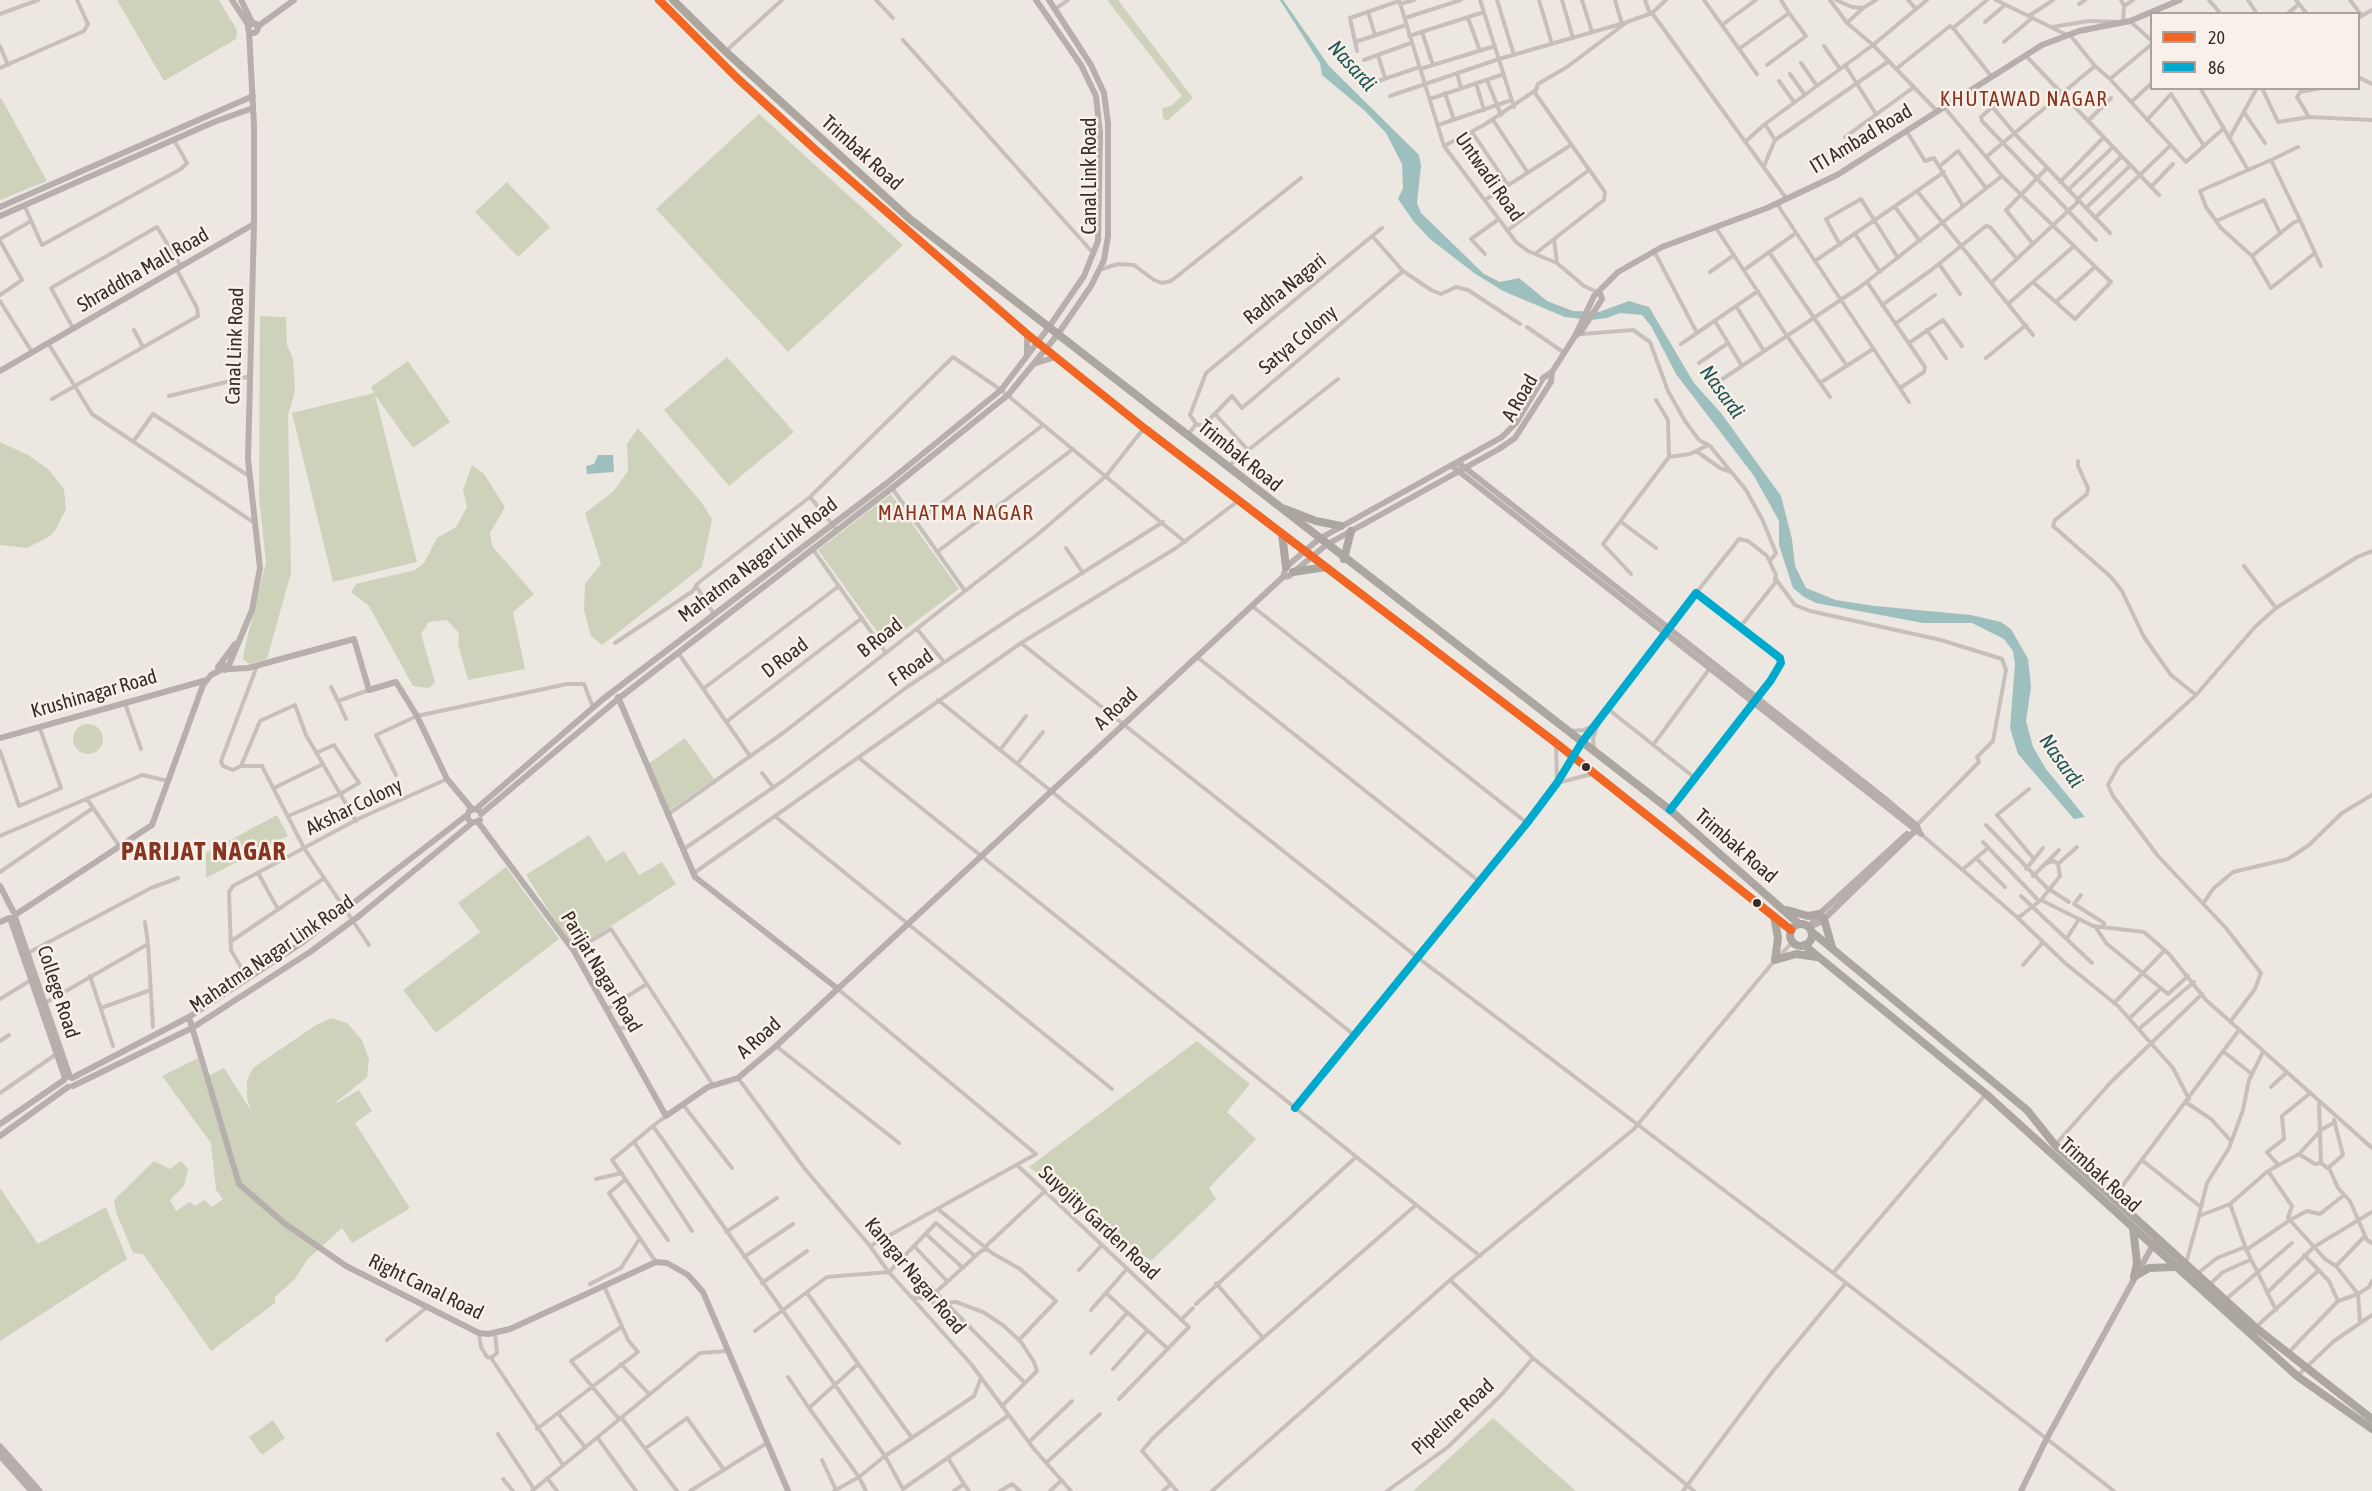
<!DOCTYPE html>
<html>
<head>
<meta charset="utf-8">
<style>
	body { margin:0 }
	#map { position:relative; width:2372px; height:1491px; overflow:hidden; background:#ede7e1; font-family:"Asap Condensed",sans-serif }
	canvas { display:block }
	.legend { position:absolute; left:2150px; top:12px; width:210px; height:78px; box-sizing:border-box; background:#f9f1e9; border:2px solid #aba29c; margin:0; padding:8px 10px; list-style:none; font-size:18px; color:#372c28 }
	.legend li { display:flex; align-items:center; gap:12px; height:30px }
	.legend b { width:30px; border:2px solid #aba29c }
</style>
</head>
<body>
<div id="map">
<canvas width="2372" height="1491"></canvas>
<ul class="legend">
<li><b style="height:8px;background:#f26522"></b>20</li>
<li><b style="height:8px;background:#00a9ce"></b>86</li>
</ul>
</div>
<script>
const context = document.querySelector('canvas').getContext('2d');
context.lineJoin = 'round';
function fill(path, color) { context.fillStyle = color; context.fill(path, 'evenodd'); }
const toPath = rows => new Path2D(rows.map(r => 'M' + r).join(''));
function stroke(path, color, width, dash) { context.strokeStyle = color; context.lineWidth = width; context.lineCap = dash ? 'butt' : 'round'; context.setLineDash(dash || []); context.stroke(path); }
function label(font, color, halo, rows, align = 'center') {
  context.font = font + ' "Asap Condensed",sans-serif'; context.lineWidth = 5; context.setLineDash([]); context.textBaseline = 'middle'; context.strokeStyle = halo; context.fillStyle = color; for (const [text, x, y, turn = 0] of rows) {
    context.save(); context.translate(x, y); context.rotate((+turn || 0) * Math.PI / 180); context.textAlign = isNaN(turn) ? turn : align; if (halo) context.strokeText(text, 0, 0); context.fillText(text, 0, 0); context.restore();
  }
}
fill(toPath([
	[117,0,219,0,237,30,236,39,164,81],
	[1107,0,1118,0,1193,98,1167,121,1163,118,1162,108,1171,106,1182,96],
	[1,98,47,181,0,200,0,99],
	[759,114,903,245,788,352,656,209],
	[507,182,550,227,518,257,475,212],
	[260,316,286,317,287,345,293,359,295,391,288,415,291,573,267,659,249,664,243,659,244,651,266,562,259,498],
	[727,357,794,432,729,486,664,410],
	[408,361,450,422,413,448,375,395,417,562,333,582,292,413,374,393,371,387],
	[638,428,702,503,712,519,702,567,602,645,591,636,584,610,585,584,601,564,585,513,613,492,628,471,627,444],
	[0,442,28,455,48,469,64,489,66,509,56,529,50,536,27,548,0,545],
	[472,465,484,474,505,507,490,533,492,546,534,594,513,612,525,669,468,680,458,644,459,633,447,620,429,622,421,634,435,682,429,688,413,686,369,606,351,592,356,584,415,570,424,563,437,538,456,527,467,507,463,490],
	[891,494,959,589,886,644,818,550],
	'73 739a15 15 0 1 1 30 0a15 15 0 1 1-30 0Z',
	[685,738,714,779,668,811,648,764],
	[277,815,288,836,206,878,206,853],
	[589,835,606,862,624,851,639,875,662,862,676,884,574,950,526,875],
	[506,867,559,939,436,1033,403,990,480,932,458,903],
	[331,1018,347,1023,362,1040,369,1059,367,1077,333,1105,359,1090,372,1111,355,1123,410,1208,352,1243,342,1228,307,1260,294,1280,275,1297,275,1303,211,1351,143,1254,133,1253,116,1212,114,1200,154,1161,170,1169,181,1161,188,1169,184,1186,170,1200,176,1211,190,1202,195,1206,205,1200,212,1207,223,1199,216,1190,211,1143,162,1076,198,1058,204,1078,224,1068,252,1112,247,1099,247,1080,253,1068,316,1025],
	[1197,1041,1250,1084,1227,1112,1256,1139,1209,1188,1216,1199,1151,1261,1029,1167],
	[0,1188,38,1244,106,1207,127,1259,0,1341],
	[1493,1418,1576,1491,1413,1491],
	[273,1420,285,1438,262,1455,249,1437]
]), '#cfd2bb');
fill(toPath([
	[1280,0,1283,0,1329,66,1419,155,1421,166,1417,203,1421,213,1484,274,1500,282,1519,278,1547,301,1573,311,1599,312,1629,301,1649,307,1694,383,1721,413,1781,496,1792,539,1795,566,1806,588,1836,600,1875,606,1971,615,2001,622,2011,629,2028,659,2031,687,2026,721,2033,747,2046,769,2085,817,2074,819,2018,754,2010,728,2015,664,2013,651,2004,639,1972,623,1923,623,1816,603,1804,597,1793,588,1779,545,1779,521,1754,476,1676,374,1651,326,1642,315,1620,313,1607,318,1591,320,1565,317,1503,291,1474,273,1430,239,1414,222,1398,199,1403,188,1402,164,1386,133,1365,111,1322,75,1320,63],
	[598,455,613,455,614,472,587,474,586,466,594,464]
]), '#9dc0be');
stroke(toPath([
	[876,0,893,18],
	[1399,0,1444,146,1516,242,1528,251,1557,263,1584,286,1599,293],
	[1480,0,1514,107],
	[1497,0,1514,55],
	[1539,0,1552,44],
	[1562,0,1573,38],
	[1582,0,1592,32],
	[1615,0,1622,24],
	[1645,0,1650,14],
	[1704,0,1757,74],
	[1830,0,1847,23],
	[1836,0,1852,7,1863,8,1876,0],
	[1908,0,1916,9],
	[1987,0,1953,28,1992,77],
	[1996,0,2067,35],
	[2121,0,2124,6],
	[2209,0,2221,14],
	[2248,0,2257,14],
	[2296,0,2307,14],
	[2350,0,2362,16],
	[1400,4,1414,0],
	[2079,4,2085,0],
	[1863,8,1847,23,1873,45,1937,111],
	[1055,9,1068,0],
	[1368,12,1375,35],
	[1652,13,1786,198],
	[0,14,38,0],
	[2287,14,2299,4],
	[2029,16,2053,0],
	[1405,18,1461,0],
	[1468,18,1480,51],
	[2358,18,2372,10],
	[1985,22,2005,5],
	[2123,22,2124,6,2133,0],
	[2131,22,2152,41],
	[1722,25,1756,0],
	[2052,27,2089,21,2118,22],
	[1422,32,1433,65],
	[2070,35,2095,66,2110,79,2186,162,2224,128],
	[1409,36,1484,12],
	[903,40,1094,254],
	[1355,42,1406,25],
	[2004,42,2032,18],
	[0,46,8,65],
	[1824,46,1840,69],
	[1739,49,1789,13,1781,0],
	[726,51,782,0],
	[1357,51,1350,18,1399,1],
	[1378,55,1385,78],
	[2026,56,2159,195],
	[1364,60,1411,43],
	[1801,63,1817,86],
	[1767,65,1806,36,1789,13],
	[1845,65,1876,114],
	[0,68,84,31,88,24,77,0],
	[1420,69,1495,46],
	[1896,69,1950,26,1953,28],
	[1457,73,1461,88],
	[1790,74,1805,95],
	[2358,77,2372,84],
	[2110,79,2152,44],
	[1487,80,1501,115],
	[1779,81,1794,102],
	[1476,83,1484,110],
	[1369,84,1420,67],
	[1976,87,2015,134,2110,233],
	[2200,88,2247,168],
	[2262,88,2278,122,2309,117,2372,120],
	[1445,93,1454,120],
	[1390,96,1499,59,1624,23],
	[1430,99,1504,74],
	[2131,102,2152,83],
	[1944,107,2002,176,2111,282,2075,319,2033,282],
	[1992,107,1981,117,1982,121,2096,240],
	[2244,112,2265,143],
	[2309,117,2297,97,2300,92,2321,88],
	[1493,120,1528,173],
	[2147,120,2171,94,2204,146],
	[2088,121,2111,98],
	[1765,124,1775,140],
	[1438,125,1512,100],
	[1472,132,1508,185],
	[1907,132,1925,161,1934,158,1963,206],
	[1845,137,1914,87],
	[2230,137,2257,88],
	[1746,141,1765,124,1873,45,1927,0],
	[1444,146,1484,125,1536,90],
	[1986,157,2095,66],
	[2271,160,2300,220,2293,223,2252,256,2221,228,2206,207,2200,191,2271,160],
	[2271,160,2298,147],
	[1764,166,1775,140,1889,61],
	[1940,166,1958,151,1986,188],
	[2060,182,2104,137],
	[2151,187,2173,164],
	[2068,190,2113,147],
	[1917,191,1944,172],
	[1485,200,1571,145],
	[2077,200,2122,156],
	[1777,204,1909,402],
	[25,207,42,245,181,169,187,163,174,140],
	[1895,207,1920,241],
	[2086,208,2131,165],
	[2095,218,2171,145],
	[2300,220,2321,266],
	[2216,221,2264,200,2280,233],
	[1716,228,1787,336,1830,397],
	[1508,230,1589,170],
	[1855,234,1880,272],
	[1373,237,1403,271,1431,290,1441,294,1456,287,1468,290,1520,324],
	[0,239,31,221],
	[0,241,22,280,0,295],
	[2033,244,2006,210,2047,168],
	[1840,245,1826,219,1861,199,1898,258],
	[1654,251,1697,333],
	[1769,252,1847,366],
	[1536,253,1554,239],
	[1485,254,1471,239,1499,219],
	[2252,256,2271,288,2315,253],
	[1815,261,1917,191,2033,335],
	[1557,263,1554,239,1604,200,1605,192,1535,93,1538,84,1567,67,1627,22,1652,13,1666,0],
	[1939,264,1960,294],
	[1099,270,1118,264,1134,265,1154,280,1162,283,1171,281,1301,178],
	[1744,270,1796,233],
	[1710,272,1734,255],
	[1867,282,1925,367,1924,372,1900,388],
	[1991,283,2079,201],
	[0,301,32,352],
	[2057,301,2095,267],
	[2008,304,2074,246],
	[1882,305,1930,271,1986,226,1990,227,2017,259],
	[1736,306,1764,351],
	[1715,321,1742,366],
	[1895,324,1935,295],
	[1527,327,1563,352],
	[73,328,51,288,157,227,181,266],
	[134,330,143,347],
	[1927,330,1946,358],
	[1582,334,1633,330,1650,342,1668,391,1685,421,1699,440,1710,446,1746,490,1763,521,1776,553,1770,561],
	[48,343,92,414,256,524],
	[1909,343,1943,320,1962,346],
	[1681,344,1758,291],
	[1986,358,2026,325],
	[1699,363,1728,343],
	[1721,380,1860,287,2002,176],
	[1820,383,1873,349],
	[169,396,251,376],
	[52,399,198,316,197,308,177,270],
	[1215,414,1248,450],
	[1196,424,1190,415,1206,373,1382,228],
	[1188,435,1196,424,1203,426,1232,396,1242,408,1403,271],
	[133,442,153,414,249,476],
	[1696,451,1720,468,1731,472],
	[1669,457,1690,454,1708,445],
	[2078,461,2078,466,2088,488,2087,494,2055,520,2053,526,2111,577,2122,591,2144,637,2171,675,2196,695,2119,765,2108,785,2113,796,2158,856,2225,927,2261,973,2255,989,2230,1022],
	[1228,466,1338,379],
	[892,488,965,591],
	[810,497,837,530],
	[1620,521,1656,548],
	[916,523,1043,425],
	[812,548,886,653],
	[1066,548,1083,573],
	[937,552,1073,449],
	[1631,574,1603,544,1669,457,1668,420,1656,400],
	[1775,578,1795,605,1810,611,1941,640,2002,659,2006,670,1993,741,1977,757,1979,762,1917,825],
	[696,586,714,614],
	[1696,593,1739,539,1748,541,1767,556,1776,575,1775,583,1740,627],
	[1252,606,1527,823],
	[2276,608,2357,557,2372,551],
	[917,629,944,662],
	[615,643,693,591,698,583,810,497,953,357,1001,390,1185,542],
	[1021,643,1417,957,1841,1279,2114,1491],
	[679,654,750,756],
	[1197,657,1480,882],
	[257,666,221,761,223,766,233,770,241,766,260,721,295,705,306,735,356,821],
	[331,687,338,701],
	[703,689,839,586],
	[2196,695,2255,627,2276,608,2244,566],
	[938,700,1354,1035],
	[125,703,141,749],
	[1608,709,1695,778],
	[346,719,338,701,369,690],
	[726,722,862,618],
	[1569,731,1584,730,1594,725],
	[1556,743,1557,783,1592,774],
	[1653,745,1710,668],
	[1594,749,1593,739,1598,724],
	[1000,750,1026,716],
	[0,751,19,806,61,788,39,726],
	[859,758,1480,1256],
	[1017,764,1043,732],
	[241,766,262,766,304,848,369,945],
	[762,773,773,787],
	[396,775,376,735,417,716,567,684,584,684,593,707],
	[274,788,323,764],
	[2029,789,1997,815,2034,859],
	[87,799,120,847],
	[667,815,783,733,1037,535,1106,476,1144,428],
	[288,816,340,794,359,783,334,745,316,753],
	[776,817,1112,1089],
	[1986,825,2049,890],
	[1921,834,2018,918,2065,963,2118,1006,2173,1068,2189,1099],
	[0,836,142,775,169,781],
	[1983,842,2039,901],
	[684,849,784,780,907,687,1017,614,1163,522],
	[1976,858,2005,887],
	[2047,863,2054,861,2058,864,2077,847],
	[2026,869,2043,848],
	[1962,870,1988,848],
	[0,872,93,808],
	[258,873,278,909],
	[694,873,1021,643,1176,548,1238,501],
	[2033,876,2059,850],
	[2049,889,2069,902],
	[2081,895,2074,904,2104,923,2104,927],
	[2021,896,2092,963],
	[2041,900,2093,926,2144,932,2169,954,2206,1000,2372,1148],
	[2203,904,2213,889,2233,872,2288,859,2309,845,2342,813,2372,795],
	[2018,918,2041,900,2060,876,2058,864],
	[2095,926,2106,943,2168,994,2188,976],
	[2067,938,2079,919],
	[230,942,323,879],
	[148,944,153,1027],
	[574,951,611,929,713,1085],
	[28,953,151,888,178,878],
	[2023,965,2043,942],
	[90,976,113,1046],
	[247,978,231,950,229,892,233,886,358,819,447,779],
	[838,989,1036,1154,870,1246],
	[0,999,31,980],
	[45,1003,148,944,145,922],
	[2114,1003,2165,950],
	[101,1008,148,991],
	[607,1009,647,984],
	[2130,1018,2161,988],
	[618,1028,627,1028],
	[2140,1028,2194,982],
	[0,1041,9,1035],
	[776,1046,899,1143],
	[2224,1052,2252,1074],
	[738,1078,805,1169,870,1246,887,1270,971,1364,1034,1449,1071,1491],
	[2271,1087,2286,1073],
	[0,1093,55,1055],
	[2187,1103,2211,1119,2231,1141],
	[2319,1104,2321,1163],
	[684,1106,732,1168],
	[1295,1108,1527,823,1557,783,1582,742,1696,593,1780,658,1781,663,1771,680,1671,810],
	[666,1116,653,1126,885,1456,974,1396,981,1378],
	[653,1126,612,1160,668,1240],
	[634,1142,692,1231],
	[2055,1145,2111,1082,2202,994],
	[2299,1154,2315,1164,2321,1163,2330,1170,2338,1188,2350,1201,2367,1240,2372,1243],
	[2143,1161,2201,1207],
	[1017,1165,1189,1327,1119,1399],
	[2278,1165,2267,1152,2284,1139,2282,1116,2309,1094],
	[2328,1168,2343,1155,2334,1120],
	[2268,1171,2292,1206,2288,1218,2325,1259,2336,1266,2358,1294,2360,1322],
	[596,1179,622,1173],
	[626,1179,609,1193,656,1262],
	[2114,1197,2239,1030],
	[2230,1204,2246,1249,2276,1310],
	[938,1209,992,1253,1020,1269,1056,1301,1019,1340],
	[2199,1215,2207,1183,2229,1148,2243,1110,2249,1080,2263,1052],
	[726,1232,777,1198],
	[926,1234,963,1268],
	[914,1246,947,1281],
	[2246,1250,2290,1220,2307,1211,2320,1214,2344,1195],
	[2304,1255,2329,1281,2338,1301],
	[744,1257,793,1224],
	[902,1257,946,1303,956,1302,983,1312,1004,1326,1021,1342,1034,1362,1037,1371,1002,1406],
	[2186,1263,2199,1216,2230,1204,2268,1171,2299,1154,2321,1130,2335,1122],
	[2336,1266,2365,1236],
	[1079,1270,1101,1246],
	[1833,1273,1986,1094],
	[2197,1274,2217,1258,2245,1247],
	[1450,1280,1533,1358,1694,1491],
	[762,1283,807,1251],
	[1216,1283,1263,1338],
	[590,1284,621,1268,640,1238],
	[2208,1286,2223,1272,2250,1260],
	[936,1292,981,1251,987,1249,986,1246,1044,1192],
	[807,1293,912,1438],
	[1106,1293,1167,1348],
	[2267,1293,2314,1247,2372,1212],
	[911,1297,928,1299,936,1304,946,1303,1025,1383],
	[2225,1300,2292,1243],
	[1196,1304,1356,1157],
	[1091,1310,1126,1270],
	[1181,1320,1193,1308],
	[2256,1327,2319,1270],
	[755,1331,827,1277,889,1272,936,1223,975,1256],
	[479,1334,481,1347,487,1357,491,1358,563,1465],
	[387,1340,427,1307],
	[1091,1353,1127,1313],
	[2288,1353,2338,1301,2358,1294,2369,1287,2372,1281],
	[491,1358,497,1353,495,1334],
	[621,1364,649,1394],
	[1113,1369,1147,1331],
	[2297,1376,2334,1341,2372,1315],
	[788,1377,809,1408],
	[558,1413,585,1447],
	[621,1417,677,1491],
	[619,1419,571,1361,621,1327],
	[537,1429,638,1352,628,1340,604,1286],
	[498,1434,534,1489],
	[597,1437,636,1491],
	[1029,1442,1072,1401],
	[646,1448,687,1418,724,1470],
	[948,1458,964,1484,954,1491],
	[822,1460,836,1490],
	[1046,1463,1100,1414],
	[547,1478,557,1491],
	[503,1479,513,1491],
	[964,1484,969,1491],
	[532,1491,700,1353,727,1351],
	[690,1491,767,1443],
	[834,1491,859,1477,809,1408,858,1364],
	[866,1491,859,1477,885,1456,903,1489,1009,1415],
	[1000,1491,1012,1484,1020,1491],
	[1050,1491,1062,1480],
	[1163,1491,1171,1484],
	[1177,1491,1142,1451,1152,1439,1216,1379,1416,1205],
	[1212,1491,1450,1280,1634,1129,1775,960,1793,942],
	[1387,1491,1448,1447,1502,1394,1533,1358],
	[1683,1491,1773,1371,1846,1283]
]), '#c6bfba', 4);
stroke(toPath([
	[232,0,249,26],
	[241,0,253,24],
	'248 28a5 5 0 1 1 10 0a5 5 0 1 1-10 0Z',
	[257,27,294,0],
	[0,207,253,96],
	[0,216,214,122,253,108],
	[1575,336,1581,332,1602,299,1600,293],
	[1027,356,1027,334],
	[1036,363,1056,357],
	[0,371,254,224],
	[1459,463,1884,798,1916,825,1920,833],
	[1452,466,1921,834],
	[1283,577,1286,567,1319,539,1502,437,1516,423,1543,378,1552,372],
	[229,665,225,666,225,670,230,668,229,665,252,610,260,568,248,459,254,224,254,126,249,31],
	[218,667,235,644],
	[230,669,248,668,354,639,369,690,396,682,417,716,447,779,472,809],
	[618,697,695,877,838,989],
	[0,738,207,680],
	[476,809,603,699,887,483,1001,390,1049,327,1084,276,1098,241,1100,133,1096,96,1081,65,1036,0],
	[481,814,618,699,892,488,1008,395,1058,334,1091,286,1104,260,1108,236,1108,123,1104,93,1091,65,1049,0],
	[478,822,574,951,666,1116,708,1087,738,1078,776,1046,1283,577,1289,576,1326,545,1499,449,1515,438,1551,382,1552,372,1575,336,1594,296,1618,272,1662,247,1767,208,1837,175,2042,45,2079,31,2130,21,2180,0],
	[472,823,467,818,469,811,475,809,480,811],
	[0,886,13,911],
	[15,915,152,825,203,685,211,675,224,668],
	[15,917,70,1077],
	[10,918,65,1078],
	[0,922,9,918],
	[1810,926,1816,917,1907,834],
	[1810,927,1822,921,1918,828],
	[189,1017,239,1184,284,1223,346,1266,479,1333,488,1334,510,1329,656,1262,667,1263,688,1275,703,1292,788,1491],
	[72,1078,189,1017,303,942,467,815],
	[73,1086,192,1028,310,952,359,916,472,823,480,820],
	[0,1124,64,1080],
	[0,1136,68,1087],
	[2021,1491,2047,1438,2154,1243]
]), '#b7afab', 6);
stroke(toPath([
	[0,1447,39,1491],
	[0,1455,32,1491]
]), '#b5aeaa', 7);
stroke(toPath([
	[659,0,736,77,819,153,1027,334,1144,428,1556,743,1791,930],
	[673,0,725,51,911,220,1670,810,1799,924],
	[1285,509,1316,521,1341,526],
	[1282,534,1286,567],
	[1344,559,1351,531],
	[1293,572,1326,567],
	[1787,910,1808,916,1819,914,1824,919,1832,947],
	[1774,916,1778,938,1775,960,1796,954,1817,957],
	'1790 935a11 11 0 1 1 22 0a11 11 0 1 1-22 0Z',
	[1812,932,2027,1110,2055,1145,2256,1328,2372,1419],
	[1804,945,1986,1094,2297,1376,2372,1429],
	[2133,1228,2137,1263,2134,1277],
	[2135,1276,2149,1268,2174,1267]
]), '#aca6a0', 8);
stroke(toPath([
	[659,0,736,77,819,153,1027,334,1144,428,1556,743,1791,930]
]), '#f26522', 8);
stroke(toPath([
	[1295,1108,1527,823,1557,783,1582,742,1696,593,1780,658,1781,663,1771,680,1670,810]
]), '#00a9ce', 8);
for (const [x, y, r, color] of [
	[1586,767,5,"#372c28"],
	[1757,903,5,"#372c28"]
]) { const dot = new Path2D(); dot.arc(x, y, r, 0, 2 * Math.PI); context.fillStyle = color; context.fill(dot); stroke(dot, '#f9f1e9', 2); }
label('20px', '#372c28', '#f9f1e9', [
	["ITI Ambad Road",1861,139,-31],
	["Trimbak Road",862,153,42],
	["Canal Link Road",1090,176,-90],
	["Untwadi Road",1489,177,55],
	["Shraddha Mall Road",143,270,-30],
	["Radha Nagari",1285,289,-39],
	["Satya Colony",1298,340,-40],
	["Canal Link Road",235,346,-88],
	["A Road",1520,398,-60],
	["Trimbak Road",1240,456,39],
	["Mahatma Nagar Link Road",758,560,-37],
	["B Road",880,638,-38],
	["D Road",785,658,-37],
	["F Road",911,668,-35],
	["Krushinagar Road",94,694,-16],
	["A Road",1116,709,-43],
	["Akshar Colony",354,807,-26],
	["Trimbak Road",1736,846,41],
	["Mahatma Nagar Link Road",272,954,-34],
	["Parijat Nagar Road",601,972,59],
	["College Road",58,992,72],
	["A Road",759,1038,-41],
	["Trimbak Road",2100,1175,42],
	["Suyojity Garden Road",1099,1223,43],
	["Kamgar Nagar Road",915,1276,50],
	["Right Canal Road",426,1287,26],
	["Pipeline Road",1453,1417,-42]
]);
label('italic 21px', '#1e5758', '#f9f1e9', [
	["Nasardi",1352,66,48],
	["Nasardi",1722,392,54],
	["Nasardi",2061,761,55]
]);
context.letterSpacing = '1.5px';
label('21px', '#853522', '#f9f1e9', [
	["KHUTAWAD NAGAR",2024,99],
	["MAHATMA NAGAR",956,513]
]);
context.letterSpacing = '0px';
context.letterSpacing = '1.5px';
label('bold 26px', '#853522', '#f9f1e9', [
	["PARIJAT NAGAR",204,852]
]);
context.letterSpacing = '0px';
</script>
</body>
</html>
